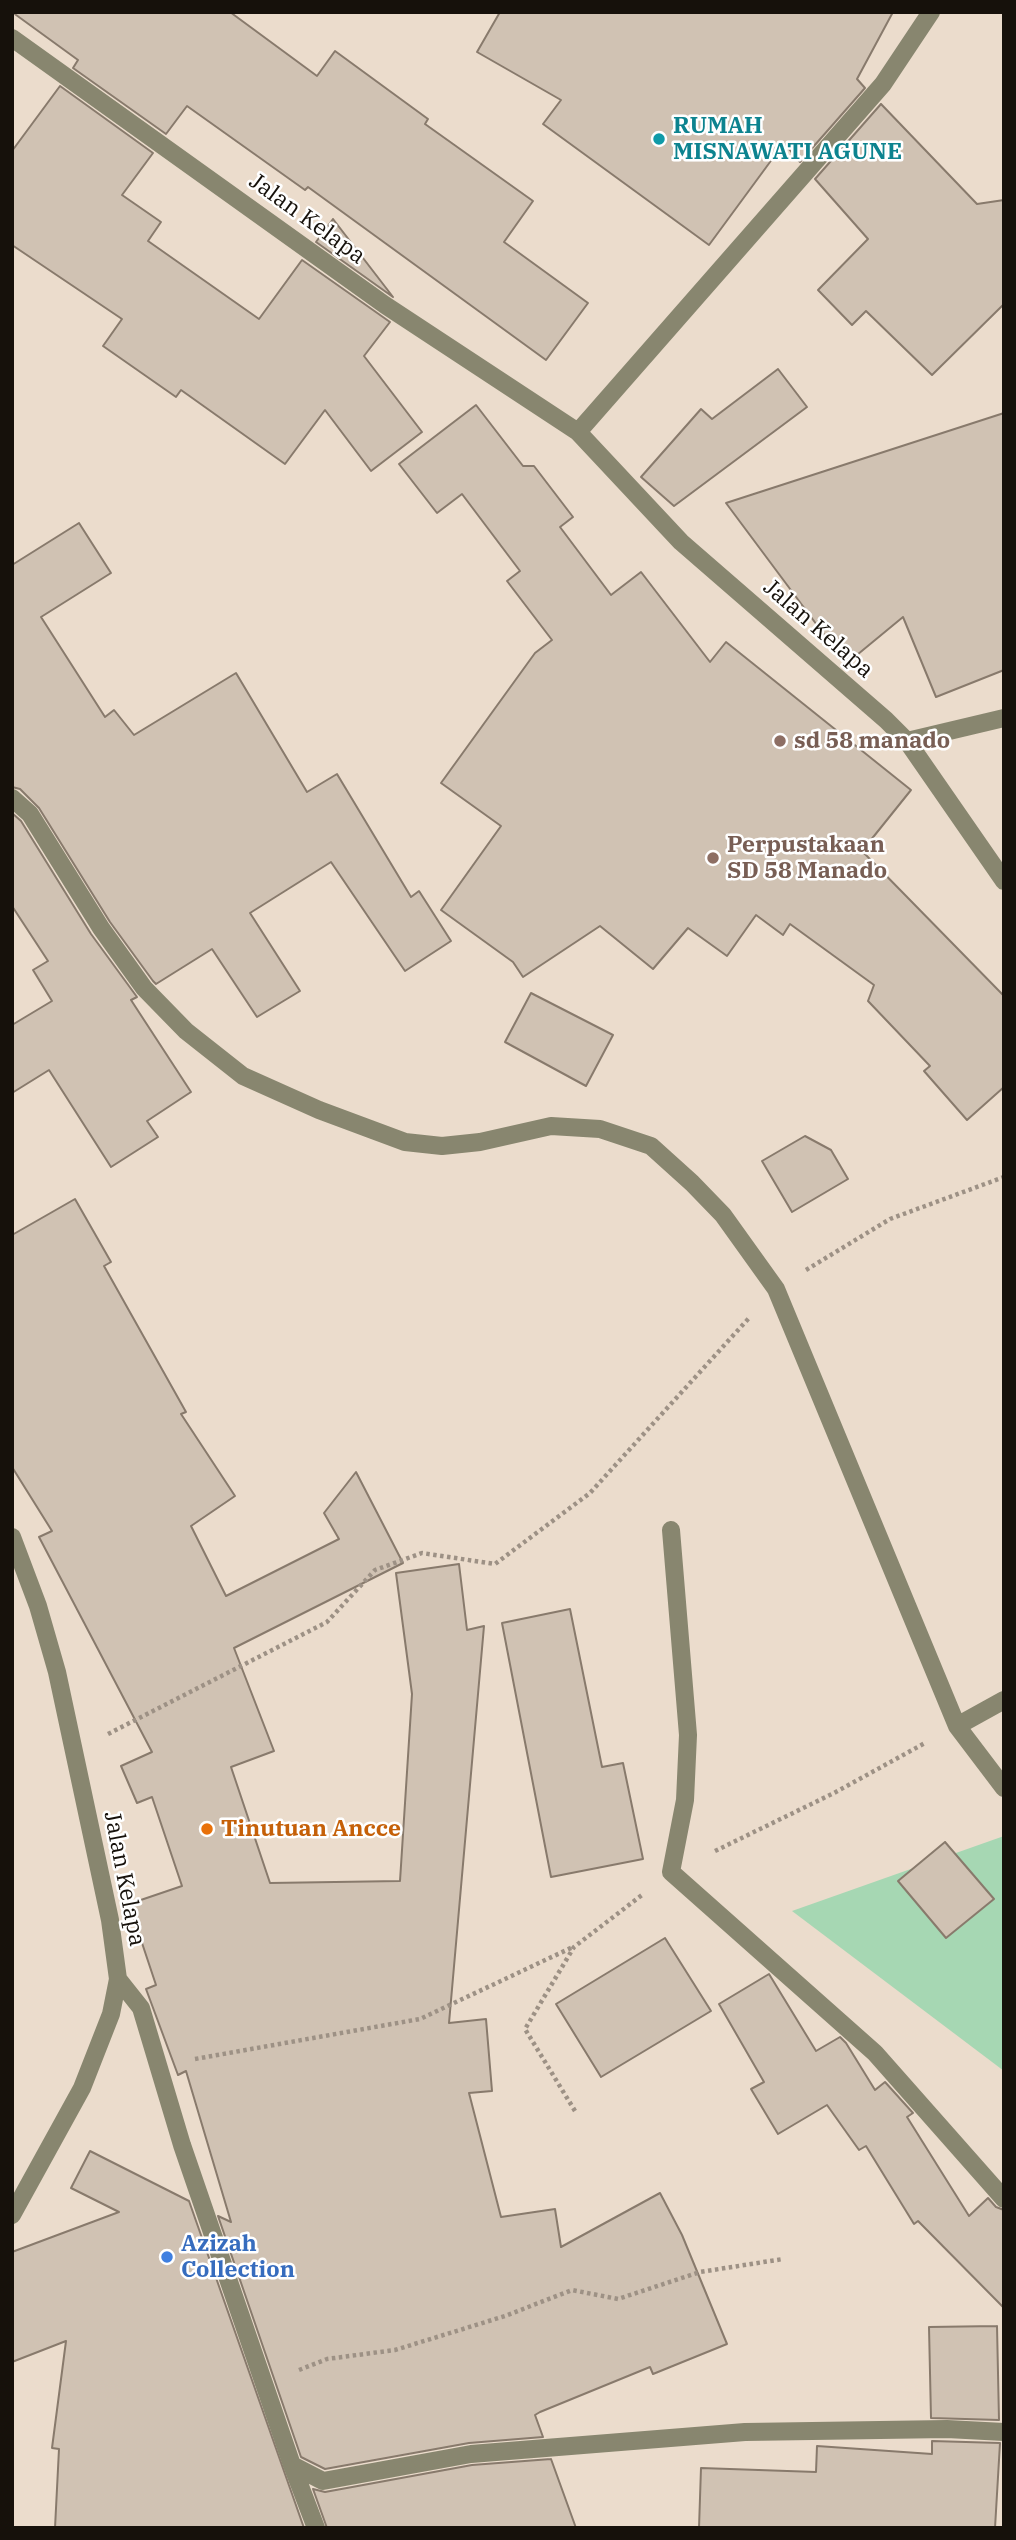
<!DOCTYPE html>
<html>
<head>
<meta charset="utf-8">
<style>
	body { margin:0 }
	#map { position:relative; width:1016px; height:2540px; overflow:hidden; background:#ebdccc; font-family:"IBM Plex Serif",serif }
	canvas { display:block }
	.frame { position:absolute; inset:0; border:14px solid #16110b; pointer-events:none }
</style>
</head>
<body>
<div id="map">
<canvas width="1016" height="2540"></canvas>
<div class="frame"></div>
</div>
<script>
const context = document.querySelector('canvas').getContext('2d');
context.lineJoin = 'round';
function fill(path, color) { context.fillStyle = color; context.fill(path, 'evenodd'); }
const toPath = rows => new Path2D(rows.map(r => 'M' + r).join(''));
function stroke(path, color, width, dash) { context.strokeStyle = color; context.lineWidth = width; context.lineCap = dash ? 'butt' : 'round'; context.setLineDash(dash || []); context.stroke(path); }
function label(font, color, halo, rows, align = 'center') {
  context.font = font + ' "IBM Plex Serif",serif'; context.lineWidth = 5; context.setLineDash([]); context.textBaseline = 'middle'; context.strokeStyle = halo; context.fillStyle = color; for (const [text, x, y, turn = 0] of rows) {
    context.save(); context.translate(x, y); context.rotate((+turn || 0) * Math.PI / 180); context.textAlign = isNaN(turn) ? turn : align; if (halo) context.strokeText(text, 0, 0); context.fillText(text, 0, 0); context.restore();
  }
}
fill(toPath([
	[1004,1836,1004,2071,792,1911]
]), '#a6d7b3');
const building = toPath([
	[12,12,230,12,317,76,335,51,428,119,425,124,533,201,504,242,588,303,546,360,308,187,305,190,187,106,166,134,73,68,78,60,12,12],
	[500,12,893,12,857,79,865,88,800,162,784,143,709,245,543,124,561,100,477,52,500,12],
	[60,86,153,153,122,195,161,222,148,241,259,319,302,260,390,322,364,356,422,432,371,471,325,410,285,464,181,390,176,397,103,346,122,319,12,245,12,151,60,86],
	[881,104,977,204,1004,200,1004,304,932,375,866,311,852,325,818,290,868,239,815,179,881,104],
	[333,219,393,297,316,242,333,219],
	[778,369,807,407,674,506,641,477,701,409,712,419,778,369],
	[476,405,523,466,534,466,573,517,560,527,611,595,641,572,710,662,726,642,911,790,862,851,1004,996,1004,1087,967,1120,924,1071,930,1066,868,1001,874,985,790,924,783,935,756,915,727,956,688,928,653,969,600,926,523,977,513,962,441,910,501,826,441,783,535,653,552,640,507,581,520,571,462,494,437,513,399,464,476,405],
	[1004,413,1004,670,936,697,903,617,846,664,726,503,1004,413],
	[79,523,111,573,41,617,105,717,114,710,134,735,236,673,307,792,337,774,411,897,419,891,451,941,405,971,331,862,250,913,300,991,257,1017,212,949,156,984,153,981,110,922,39,808,20,789,12,787,12,565,79,523],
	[12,813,21,821,91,934,137,997,131,1000,191,1092,147,1121,158,1137,111,1167,49,1070,12,1093,12,1025,52,1001,33,970,48,961,12,906,12,813],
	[531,993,613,1035,586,1086,505,1042,531,993],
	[805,1136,831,1150,848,1179,792,1212,762,1161,805,1136],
	[75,1199,111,1262,104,1266,186,1412,181,1414,235,1496,191,1526,226,1596,339,1539,324,1513,356,1472,403,1563,234,1648,274,1751,231,1767,270,1883,400,1881,412,1694,396,1573,459,1564,467,1630,484,1626,449,2023,486,2019,492,2091,469,2093,501,2217,555,2209,561,2247,660,2193,682,2235,727,2344,653,2374,650,2367,540,2412,535,2415,543,2437,469,2443,325,2469,301,2457,218,2216,231,2222,186,2071,178,2075,146,1989,156,1985,129,1904,182,1886,152,1797,137,1803,121,1766,152,1752,39,1537,52,1531,12,1467,12,1235,75,1199],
	[570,1609,602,1767,623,1763,643,1859,551,1877,502,1623,570,1609],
	[945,1842,994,1899,946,1938,898,1881,945,1842],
	[665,1938,711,2011,601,2077,556,2004,665,1938],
	[769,1974,816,2051,840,2037,846,2043,875,2090,885,2082,913,2113,907,2117,969,2216,988,2198,996,2207,1004,2210,1004,2308,918,2221,914,2224,866,2146,859,2150,827,2105,778,2134,751,2089,764,2082,719,2004,769,1974],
	[90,2151,189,2201,304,2528,55,2528,59,2449,52,2448,66,2341,12,2362,12,2252,119,2212,71,2188,90,2151],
	[997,2326,999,2420,931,2418,929,2327,997,2326],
	[932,2441,1000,2443,995,2528,699,2528,701,2468,816,2472,817,2446,932,2454,932,2441],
	[551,2459,576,2528,327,2528,313,2489,325,2492,472,2465,551,2459]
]);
fill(building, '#d0c2b3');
stroke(building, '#887a6c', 2);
stroke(toPath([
	[806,1270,890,1219,1004,1177],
	[108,1734,327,1622,375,1570,422,1553,495,1564,590,1493,749,1318],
	[715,1851,834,1793,925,1743],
	[195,2059,420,2019,573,1947],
	[575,2111,525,2029,574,1947,642,1895],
	[299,2370,327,2359,395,2350,505,2316,572,2290,618,2299,700,2272,783,2259]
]), '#9d9185', 4.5, [3.5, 3.5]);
stroke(toPath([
	[12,38,385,305,578,432,681,542,886,720,907,741,1004,881],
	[578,432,883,84,931,12],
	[907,741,1004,718],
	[12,798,30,814,101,928,144,988,186,1031,243,1076,319,1110,405,1142,442,1146,480,1142,551,1126,600,1129,651,1146,692,1183,723,1215,776,1289,957,1726,1004,1788],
	[671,1530,688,1735,685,1800,671,1872,875,2053,1004,2199],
	[12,1537,38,1606,57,1672,110,1920,118,1979,111,2014,82,2088,12,2215],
	[957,1726,1004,1700],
	[118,1979,141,2008,182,2145,292,2465,316,2528],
	[292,2465,323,2481,471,2454,745,2432,947,2429,1004,2432]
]), '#88866f', 18);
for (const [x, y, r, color] of [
	[659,139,7,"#0f9aa8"],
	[780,741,7,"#8d6e63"],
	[713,858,7,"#8d6e63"],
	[207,1829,7,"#e8710a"],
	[167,2257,7,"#3f7fe0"]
]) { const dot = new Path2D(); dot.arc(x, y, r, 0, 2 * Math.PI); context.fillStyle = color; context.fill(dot); stroke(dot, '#fff', 2.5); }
label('bold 23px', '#0d838f', '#fff', [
	["RUMAH",673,126],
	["MISNAWATI AGUNE",673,152]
], 'left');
label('23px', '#16110b', '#fff', [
	["Jalan Kelapa",307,219,36],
	["Jalan Kelapa",818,629,41],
	["Jalan Kelapa",124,1879,79]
]);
label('bold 23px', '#785e54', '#fff', [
	["sd 58 manado",794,741],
	["Perpustakaan",727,845],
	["SD 58 Manado",727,871]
], 'left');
label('bold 23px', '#c56008', '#fff', [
	["Tinutuan Ancce",221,1829]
], 'left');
label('bold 23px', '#366cbe', '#fff', [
	["Azizah",181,2244],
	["Collection",181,2270]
], 'left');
</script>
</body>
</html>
